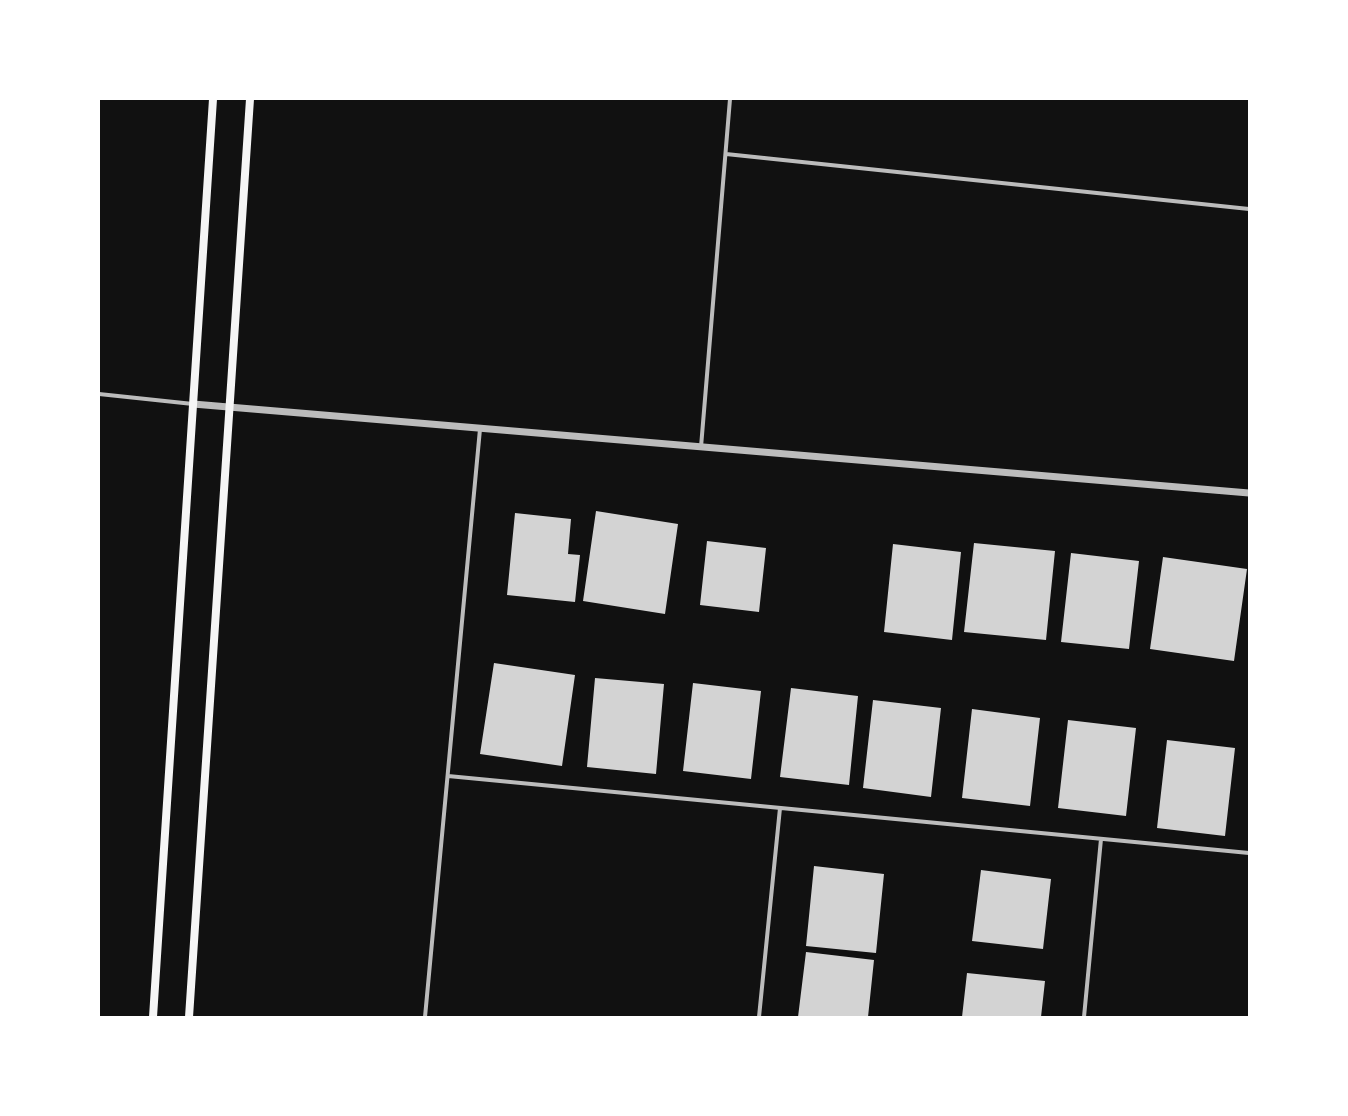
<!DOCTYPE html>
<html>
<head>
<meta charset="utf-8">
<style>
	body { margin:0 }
	#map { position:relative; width:1348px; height:1116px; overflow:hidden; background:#111; font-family:Spectral,serif }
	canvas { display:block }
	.frame { position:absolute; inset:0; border:100px solid #fff; pointer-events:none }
</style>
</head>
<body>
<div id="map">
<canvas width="1348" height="1116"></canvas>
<div class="frame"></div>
</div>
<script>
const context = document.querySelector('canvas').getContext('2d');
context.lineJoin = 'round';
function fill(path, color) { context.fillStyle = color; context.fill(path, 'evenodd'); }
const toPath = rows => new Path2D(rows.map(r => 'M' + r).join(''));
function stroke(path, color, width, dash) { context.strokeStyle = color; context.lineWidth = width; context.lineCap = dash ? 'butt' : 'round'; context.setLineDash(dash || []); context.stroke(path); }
fill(toPath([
	[596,511,678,524,665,614,583,601],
	[515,513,571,519,568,554,580,555,575,602,507,595],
	[707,541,766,548,759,612,700,605],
	[974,543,1055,551,1046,640,964,632],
	[893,544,961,552,952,640,884,632],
	[1071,553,1139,561,1129,649,1061,642],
	[1163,557,1247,569,1234,661,1150,649],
	[494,663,575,675,562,766,480,754],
	[595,678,664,684,656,774,587,767],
	[693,683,761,691,751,779,683,771],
	[791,688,858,696,849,785,780,777],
	[873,700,941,708,931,797,863,788],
	[972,709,1040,718,1030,806,962,798],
	[1068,720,1136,728,1126,816,1058,808],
	[1167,740,1235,748,1225,836,1157,828],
	[814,866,884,874,876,953,806,946],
	[981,870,1051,879,1043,949,972,941],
	[806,952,874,960,868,1017,798,1017],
	[967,973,1045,981,1041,1017,962,1017]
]), '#d3d3d3');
stroke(toPath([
	[726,154,1249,209],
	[99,394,193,404],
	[701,447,730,99],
	[448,776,1249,853],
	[425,1017,480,429],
	[759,1017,780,808],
	[1084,1017,1101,839]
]), '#bcbcbc', 4);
stroke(toPath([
	[193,404,1249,493]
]), '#bcbcbc', 7);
stroke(toPath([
	[153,1017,213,99],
	[189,1017,250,99]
]), '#f5f5f5', 8);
</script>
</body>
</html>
